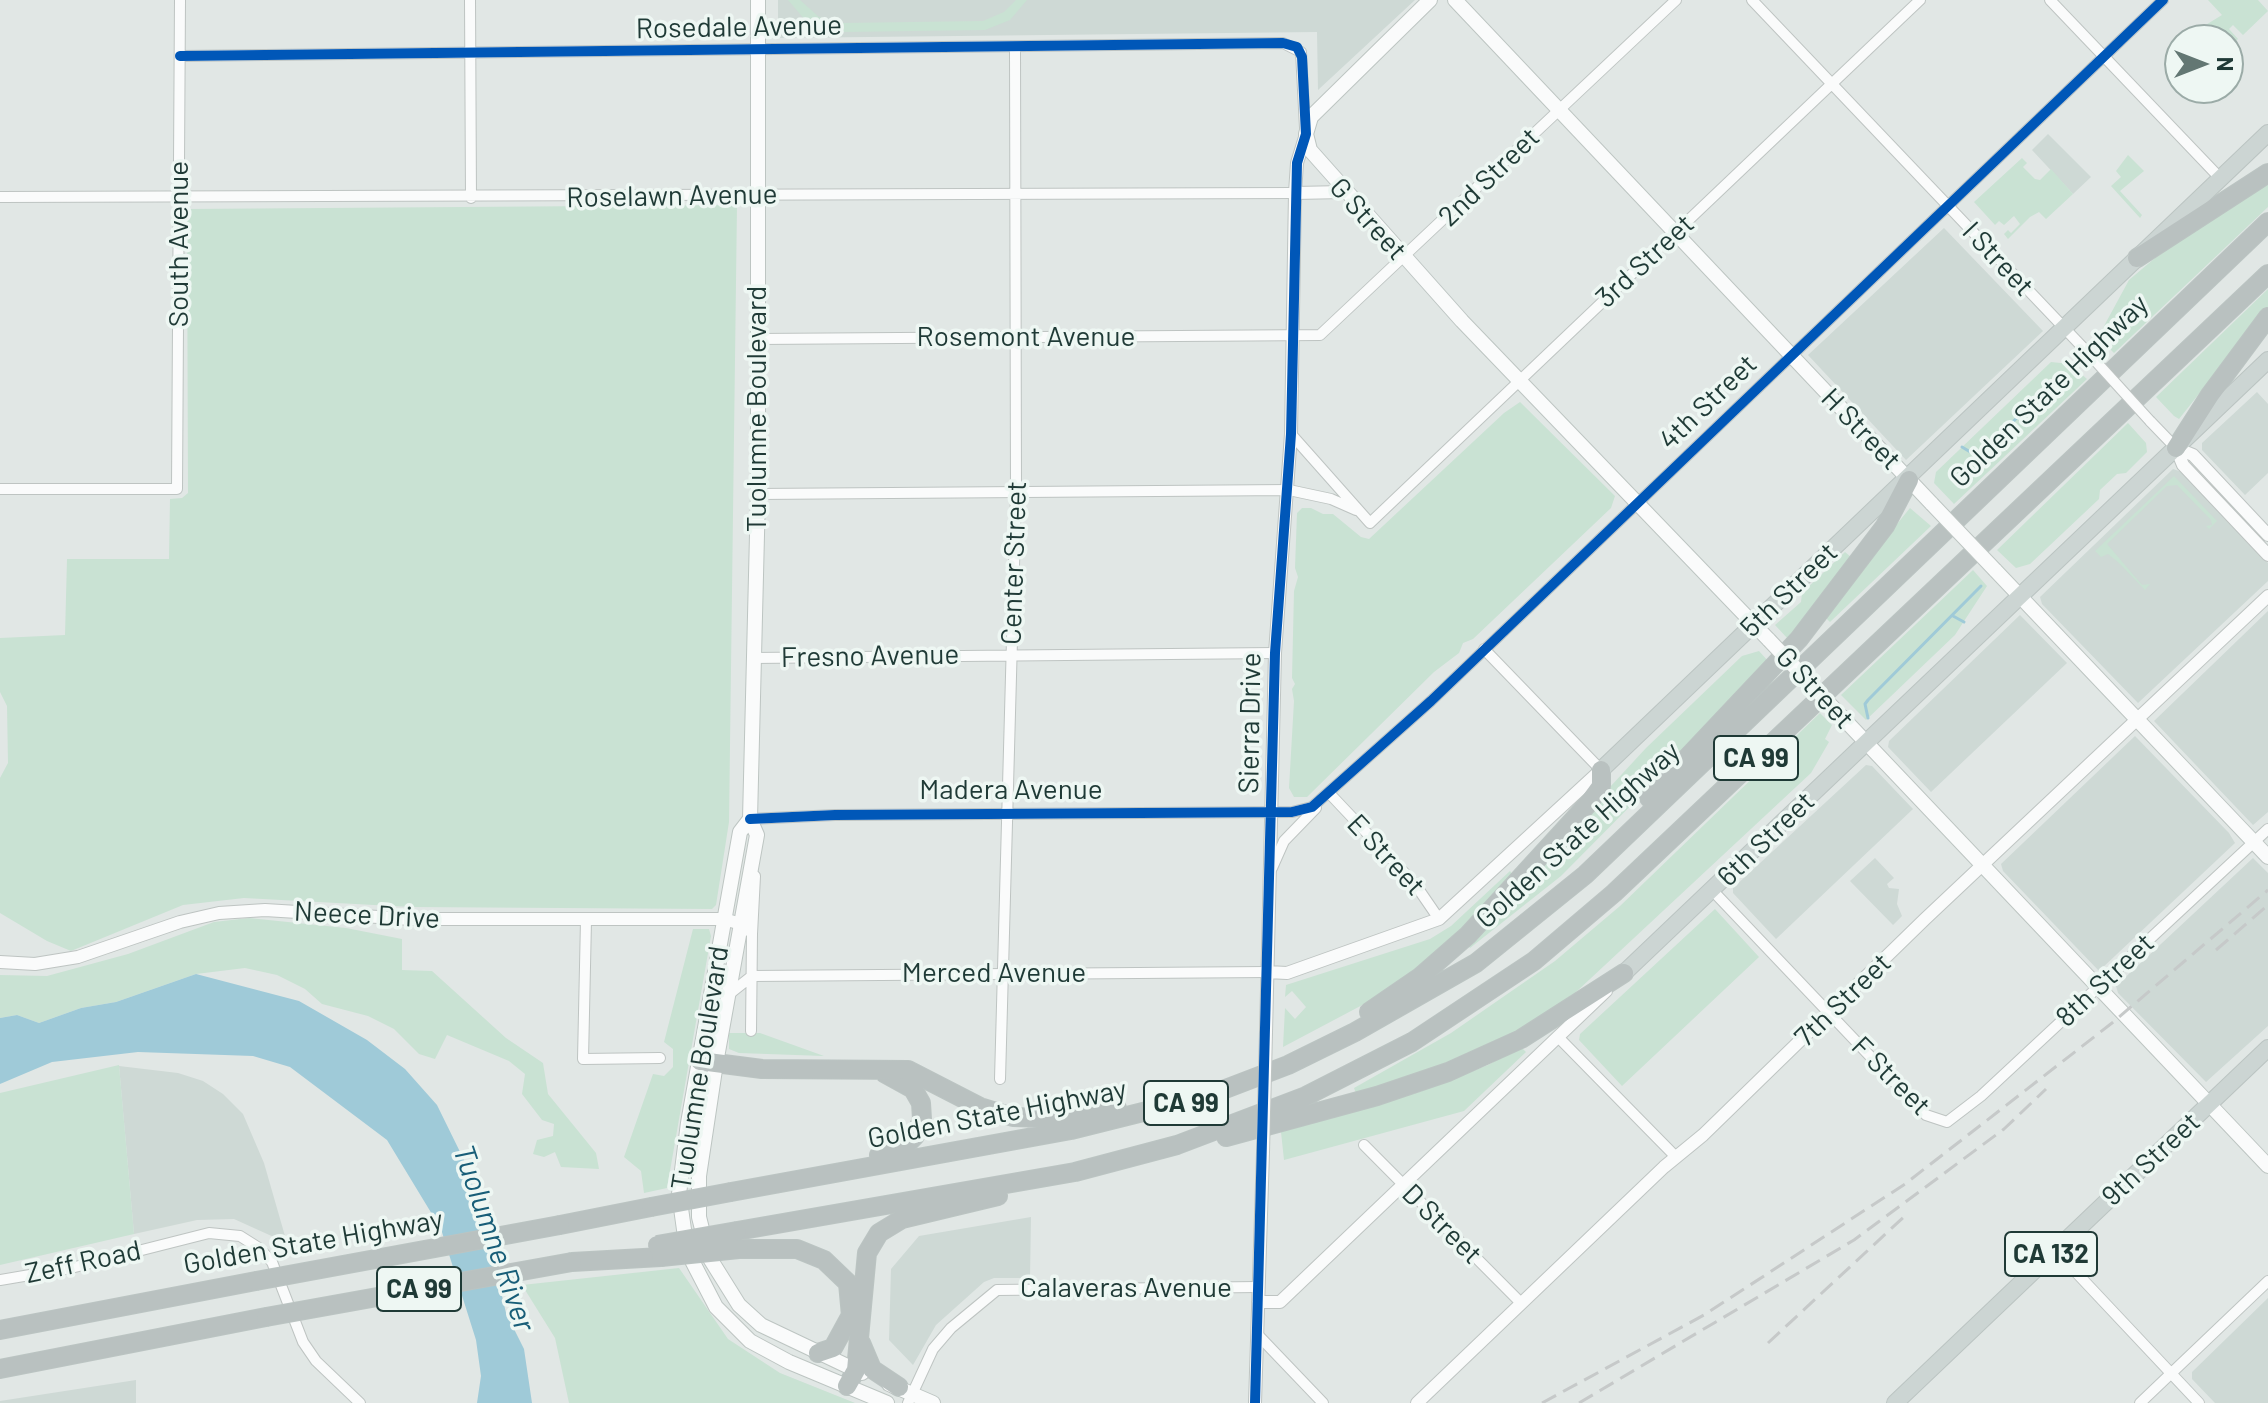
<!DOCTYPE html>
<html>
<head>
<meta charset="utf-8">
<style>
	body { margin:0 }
	#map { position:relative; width:2268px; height:1403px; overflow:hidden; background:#e1e7e5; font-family:Barlow,sans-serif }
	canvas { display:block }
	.north { position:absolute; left:2164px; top:24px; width:80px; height:80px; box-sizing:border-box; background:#eef7f3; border:2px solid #9baba7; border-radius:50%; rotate:90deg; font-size:22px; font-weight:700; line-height:32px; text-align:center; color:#1f3a36 }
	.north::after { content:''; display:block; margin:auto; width:28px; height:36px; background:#637773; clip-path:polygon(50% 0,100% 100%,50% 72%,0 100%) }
</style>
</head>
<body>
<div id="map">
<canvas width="2268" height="1403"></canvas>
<div class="north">N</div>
</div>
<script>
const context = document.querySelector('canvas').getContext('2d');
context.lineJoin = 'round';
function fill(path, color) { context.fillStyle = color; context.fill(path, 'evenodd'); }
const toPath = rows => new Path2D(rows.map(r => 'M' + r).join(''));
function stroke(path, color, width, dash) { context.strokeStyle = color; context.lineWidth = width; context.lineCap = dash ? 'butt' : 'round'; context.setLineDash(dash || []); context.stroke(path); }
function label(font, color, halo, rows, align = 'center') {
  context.font = font + ' Barlow,sans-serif'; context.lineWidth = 7; context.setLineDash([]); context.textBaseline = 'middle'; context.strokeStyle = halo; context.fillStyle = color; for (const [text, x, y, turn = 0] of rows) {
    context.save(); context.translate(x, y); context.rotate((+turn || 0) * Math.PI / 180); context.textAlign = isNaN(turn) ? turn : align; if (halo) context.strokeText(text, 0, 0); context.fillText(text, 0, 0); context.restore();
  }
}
fill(toPath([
	[778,0,1415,0,1318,90,1317,32,778,38],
	[2048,134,2091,177,2073,194,2032,150],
	[1944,228,2043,331,1906,460,1808,355],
	[2257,392,2268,404,2268,473,2245,495,2202,450,2202,443],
	[2173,469,2182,472,2268,563,2268,581,2138,703,2042,604,2040,597],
	[2268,611,2268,812,2253,825,2154,721],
	[2020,615,2067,663,1931,792,1888,747,1889,741],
	[2135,736,2229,833,2235,843,2099,971,2003,871,2001,864],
	[1866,765,1872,766,1913,809,1776,939,1733,893,1733,888],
	[1875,858,1894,878,1887,884,1889,888,1899,889,1897,904,1902,916,1893,925,1850,881],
	[2253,858,2268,873,2268,1026,2206,1082,2118,993,2116,986],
	[119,1066,178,1073,203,1081,223,1094,243,1114,264,1163,287,1243,234,1219,197,1220,134,1234],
	[1031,1217,1030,1278,994,1278,984,1282,936,1325,913,1365,889,1340,891,1269,919,1236],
	[2268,1298,2268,1403,2215,1403,2192,1379,2192,1372],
	[136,1380,136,1403,0,1403,0,1401]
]), '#ced9d5');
fill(toPath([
	[788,0,800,0,819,17,841,23,983,21,1004,12,1016,0,1027,0,1010,20,985,30,841,32,823,30,806,21],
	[2208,0,2258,0,2268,11,2243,35,2233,25,2229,29,2238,39,2228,48,2228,40,2217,40,2204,26,2222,15],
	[2128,155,2144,171,2120,191,2142,215,2140,218,2111,186,2121,177,2116,171],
	[2022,158,2027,163,2023,167,2035,179,2040,180,2051,169,2073,194,2046,219,2039,212,2030,217,2008,239,2004,234,2008,230,2011,233,2020,224,2014,216,2004,225,1999,221,1995,225,1974,202],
	[2268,180,2268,207,2114,353,2098,337,2129,280,2155,258],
	[737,205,729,822,716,905,712,909,411,907,244,898,183,905,71,951,47,941,0,913,0,778,8,763,7,706,0,692,0,638,65,635,67,559,169,559,170,499,182,498,188,493,187,209],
	[2268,289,2268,307,2179,419,2174,416,2156,397],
	[2051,362,2070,364,2087,379,1954,504,1934,483,1936,472],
	[1520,402,1615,496,1611,508,1473,639,1463,643,1459,653,1434,672,1307,797,1294,797,1289,788,1294,701,1292,689,1295,684,1292,678,1294,591,1298,577,1295,568,1297,513,1302,508,1311,508,1323,514,1333,514,1361,537,1369,539,1504,413],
	[2128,423,2146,443,2147,452,2126,473,2117,474,2100,490,2099,499,2030,564,2016,568,1997,550],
	[2174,476,2217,521,2209,529,2206,526,2212,525,2211,520,2177,485,2167,486,2107,544,2142,585,2150,584,2145,590,2119,563,2108,554,2101,557,2095,551],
	[1910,508,1931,526,1830,622,1823,615],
	[1845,552,1851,557,1788,639,1775,625,1801,602,1802,593],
	[1973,570,1987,586,1955,635,1866,720,1841,695],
	[1759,651,1768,661,1676,760,1561,876,1470,948,1466,943,1646,748,1742,656],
	[1820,713,1832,725,1825,739,1829,742,1811,773,1575,993,1509,1037,1462,1059,1357,1096,1354,1088,1451,1033,1555,961,1620,906],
	[1510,871,1512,874,1469,923,1417,971,1368,1002,1283,1047,1285,1008,1295,1019,1306,1007,1292,991,1285,997,1286,985,1430,939,1451,926],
	[1715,909,1759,957,1622,1086,1579,1040,1580,1034],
	[249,918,346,928,402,939,402,970,432,971,506,1038,543,1063,548,1094,596,1153,599,1169,561,1167,555,1152,544,1157,533,1154,537,1140,553,1136,554,1124,542,1120,522,1094,525,1074,509,1061,447,1035,435,1059,419,1054,394,1029,368,1016,322,1004,305,989,277,975,245,968,196,974,116,1002,81,1008,39,1023,17,1015,0,1018,0,975,47,976,128,954,214,922],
	[693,929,709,929,711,936,667,1188,644,1193,641,1171,624,1157,653,1074,664,1076,673,1067,673,1049,664,1042],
	[729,1033,760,1033,824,1056,739,1053,729,1049],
	[1521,1047,1526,1052,1464,1111,1284,1160,1281,1132,1294,1126,1419,1092,1488,1065],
	[119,1065,134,1234,0,1265,0,1093],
	[679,1268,728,1339,780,1373,855,1403,569,1403,555,1338,522,1285]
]), '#c9e2d3');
fill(toPath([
	[196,974,299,1001,367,1040,405,1069,437,1105,465,1162,485,1222,506,1313,524,1349,532,1403,477,1403,481,1376,476,1340,441,1229,387,1140,290,1067,253,1056,138,1052,52,1062,0,1084,0,1018,17,1015,39,1023,81,1008,116,1002]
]), '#9fcad8');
stroke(toPath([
	[1962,447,1977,456,2063,374],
	[1953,616,1964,622],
	[1868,718,1865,704,1868,700,1981,586]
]), '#9fcad8', 3);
const minor = toPath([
	[470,0,471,198],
	[1752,0,2090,355],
	[2050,0,2219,177],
	[180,56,1283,43,1301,52,1305,128],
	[0,197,1295,193],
	[758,339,1320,335,1676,0],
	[2150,421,2176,448],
	[1291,434,1370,523,1920,0],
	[0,489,177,489,180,0],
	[758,494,1289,490,1331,499,1356,510],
	[1484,649,1601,770],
	[753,658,1275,653],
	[1330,794,1415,884,1439,919],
	[750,819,835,815,1292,812,1312,807,1431,701,2163,0],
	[1272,868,1284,841,1316,808],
	[1712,890,1926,1115,1947,1122,1981,1096,2268,829],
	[586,920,583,1059,660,1058],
	[742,924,752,934,751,1031],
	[752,934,755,876],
	[728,995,752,976,1267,972],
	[1560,1039,1676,1157],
	[1000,1079,1016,493,1015,48],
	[1364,1145,1521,1303],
	[2055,1250,2199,1403],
	[0,1280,71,1268,209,1233,240,1236,259,1248,272,1262,303,1342,316,1361,360,1403],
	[1257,1334,1323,1403],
	[908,1403,933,1349,951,1328,997,1290,1258,1287],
	[2140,1403,2268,1281]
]);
const tertiary = toPath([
	[1295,193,1344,192],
	[2176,448,2183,465,2268,555],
	[2176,448,2193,455,2268,535],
	[0,962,35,964,78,957,180,922,219,913,265,910,411,919,723,919,742,924],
	[1267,972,1287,973,1439,919,1601,770],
	[1266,1032,1275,653,1291,434,1295,193,1297,163,1306,134],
	[1258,1302,1280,1302,1606,991],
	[1255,1403,1263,1152],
	[1417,1403,1664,1167,1703,1135,1925,919,2268,596]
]);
const secondary = toPath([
	[758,0,758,494,750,819,757,835,716,1063,699,1176,699,1217,709,1257,739,1305,761,1325,862,1373],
	[1430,0,1311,117,1306,134,1310,150,1462,321,1769,640],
	[1455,0,1932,504],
	[1995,570,2268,857],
	[1841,716,2268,1166],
	[750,819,740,832,688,1123,679,1194,687,1251,716,1307,750,1341,789,1362,887,1403],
	[889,1384,933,1403]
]);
const primary = toPath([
	[1601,770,2268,133],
	[1624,973,2268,360],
	[1895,1403,2268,1048]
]);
const motorway = toPath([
	[2137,258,2268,173],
	[2176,448,2210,395,2268,317],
	[1649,798,1799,639,1885,526,1909,480],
	[1369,1012,1420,977,1468,935,1587,805,1601,786,1601,770],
	[700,1061,762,1069,908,1070,980,1107,1013,1117,1046,1118,1117,1108],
	[1226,1137,1377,1096,1448,1072,1521,1039,1624,973],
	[879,1155,905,1146,915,1136,922,1119,921,1103,913,1089,884,1073],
	[731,1192,1071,1130,1207,1096,1288,1065,1355,1032,1476,963,1585,875,2268,222],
	[560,1225,651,1207],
	[737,1231,1075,1172,1177,1145,1306,1096,1412,1042,1534,961,1614,893,2268,274],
	[739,1249,797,1249,824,1260,848,1283,851,1316],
	[572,1262,661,1257],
	[0,1330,256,1281],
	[861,1343,872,1369,899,1387],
	[818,1353,833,1348,851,1315],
	[0,1369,266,1317],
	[847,1386,856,1370,867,1253,879,1233,902,1219,998,1196]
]);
stroke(minor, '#bec4c2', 12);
stroke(tertiary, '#bec4c2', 14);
stroke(secondary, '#bdc5c2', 16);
stroke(primary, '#bbc4c2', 18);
stroke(motorway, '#bbc4c2', 20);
stroke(minor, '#fafbfb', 10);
stroke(tertiary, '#fafbfb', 12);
stroke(secondary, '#fafbfb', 14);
stroke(primary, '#ccd5d3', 16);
stroke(motorway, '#b9c1c0', 18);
stroke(toPath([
	[2216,950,2268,905],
	[1768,1343,1907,1214],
	[1542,1403,1704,1315,1905,1184,2112,1023,2268,890],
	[1579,1403,1854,1240,2004,1129,2046,1089]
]), '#c6c9c9', 3, [16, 8]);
const minorBridge = toPath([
	[2090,355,2150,421]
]);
const tertiaryBridge = toPath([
	[1263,1152,1266,1032]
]);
const secondaryBridge = toPath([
	[1932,504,1995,570],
	[1769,640,1841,716]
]);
const motorwayBridge = toPath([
	[651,1207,731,1192],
	[657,1245,737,1231],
	[661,1257,739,1249],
	[256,1281,560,1225],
	[266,1317,572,1262]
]);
stroke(minorBridge, '#bec4c2', 12, []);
stroke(tertiaryBridge, '#bec4c2', 14, []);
stroke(secondaryBridge, '#bdc5c2', 16, []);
stroke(motorwayBridge, '#bbc4c2', 20, []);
stroke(minorBridge, '#fafbfb', 10);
stroke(tertiaryBridge, '#fafbfb', 12);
stroke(secondaryBridge, '#fafbfb', 14);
stroke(motorwayBridge, '#b9c1c0', 18);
stroke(toPath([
	[180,56,1283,43,1297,47,1302,57,1306,134,1297,163,1291,434,1275,653,1255,1403],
	[750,819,835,815,1292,812,1312,807,1431,701,2163,0]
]), '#0057b8', 10);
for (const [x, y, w] of [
	[1756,758,84],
	[1186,1103,84],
	[2051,1254,92],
	[419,1289,84]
]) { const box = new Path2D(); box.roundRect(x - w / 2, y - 22, w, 44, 6); context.fillStyle = '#eef7f3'; context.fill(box); stroke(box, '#1f3a36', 2); }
label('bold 26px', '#1f3a36', null, [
	["CA 99",1756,758],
	["CA 99",1186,1103],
	["CA 132",2051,1254],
	["CA 99",419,1289]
]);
label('28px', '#1f3a36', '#eef7f3', [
	["Rosedale Avenue",739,27,-1],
	["2nd Street",1489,177,-44],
	["Roselawn Avenue",672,196,-1],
	["G Street",1368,219,48],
	["South Avenue",179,244,-90],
	["I Street",1998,259,47],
	["3rd Street",1645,261,-43],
	["Rosemont Avenue",1026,337],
	["Golden State Highway",2049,391,-44],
	["4th Street",1708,402,-44],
	["Tuolumne Boulevard",757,409,-90],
	["H Street",1861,429,46],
	["Center Street",1014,563,-88],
	["5th Street",1789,590,-44],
	["Fresno Avenue",870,656,-1],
	["G Street",1815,688,47],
	["Sierra Drive",1250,723,-89],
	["Madera Avenue",1011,790],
	["Golden State Highway",1578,835,-42],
	["6th Street",1766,839,-44],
	["E Street",1386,855,47],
	["Neece Drive",367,915,3],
	["Merced Avenue",994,973],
	["8th Street",2105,980,-43],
	["7th Street",1843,1000,-44],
	["Tuolumne Boulevard",700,1068,-81],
	["F Street",1891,1076,45],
	["Golden State Highway",997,1114,-11],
	["9th Street",2151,1159,-43],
	["D Street",1442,1224,45],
	["Golden State Highway",313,1242,-10],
	["Zeff Road",83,1262,-12],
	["Calaveras Avenue",1126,1288]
]);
label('italic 30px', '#185e78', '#eef7f3', [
	["Tuolumne River",494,1238,71]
]);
</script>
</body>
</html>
